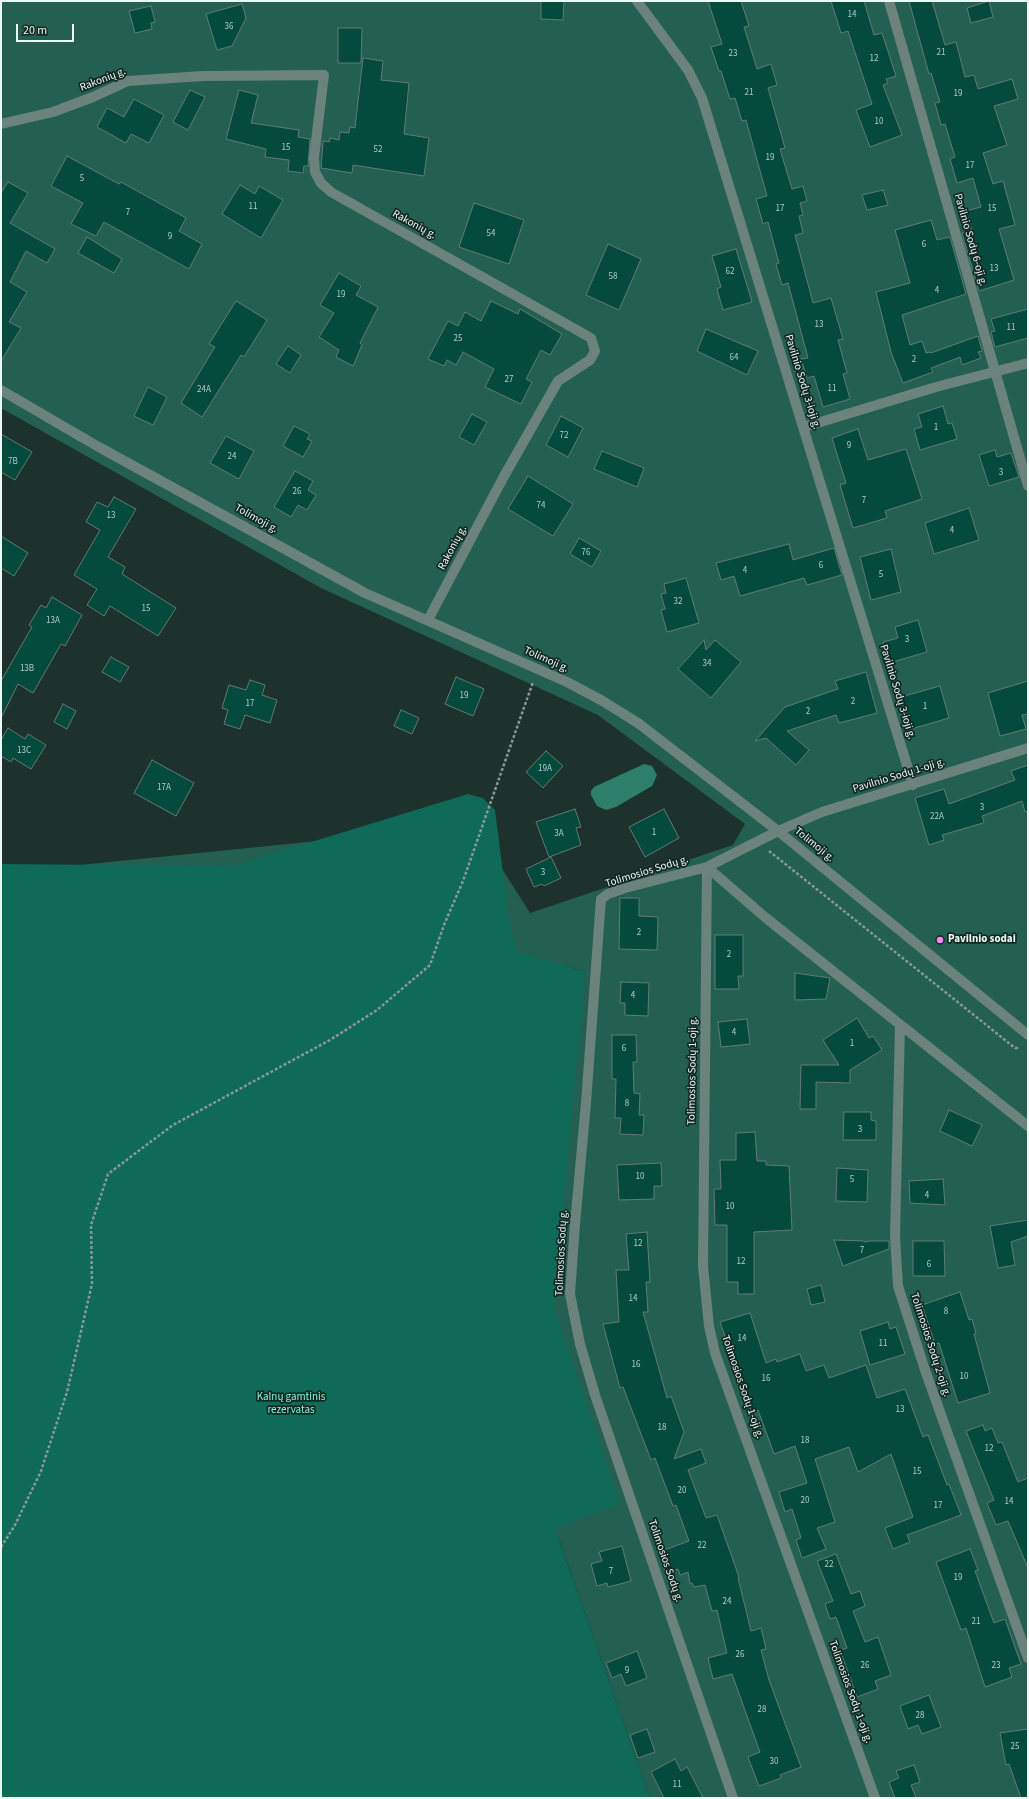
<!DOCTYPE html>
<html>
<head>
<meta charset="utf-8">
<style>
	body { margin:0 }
	#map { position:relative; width:1029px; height:1799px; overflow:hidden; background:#1d322c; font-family:"Source Sans 3",sans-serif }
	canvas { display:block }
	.frame { position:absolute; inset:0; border:2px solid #ebf8f4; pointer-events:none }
	.scale { position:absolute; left:16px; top:24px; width:58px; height:18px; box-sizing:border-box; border:2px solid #ebf8f4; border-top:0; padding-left:5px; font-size:12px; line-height:14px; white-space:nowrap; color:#ebf8f4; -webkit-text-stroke:3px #132822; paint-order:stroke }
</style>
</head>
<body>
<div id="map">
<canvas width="1029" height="1799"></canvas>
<div class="frame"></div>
<div class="scale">20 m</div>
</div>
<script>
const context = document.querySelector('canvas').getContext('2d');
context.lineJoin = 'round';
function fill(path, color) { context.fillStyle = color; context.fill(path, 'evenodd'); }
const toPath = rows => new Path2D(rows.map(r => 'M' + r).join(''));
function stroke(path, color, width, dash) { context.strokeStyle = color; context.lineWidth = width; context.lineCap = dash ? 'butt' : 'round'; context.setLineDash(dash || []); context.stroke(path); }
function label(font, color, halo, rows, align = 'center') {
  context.font = font + ' "Source Sans 3",sans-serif'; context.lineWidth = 3.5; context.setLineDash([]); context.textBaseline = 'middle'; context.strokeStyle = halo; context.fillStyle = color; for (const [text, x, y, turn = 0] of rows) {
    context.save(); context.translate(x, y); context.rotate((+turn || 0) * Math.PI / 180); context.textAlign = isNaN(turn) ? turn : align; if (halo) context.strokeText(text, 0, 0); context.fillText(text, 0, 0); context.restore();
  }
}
fill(toPath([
	[1,1,1028,1,1028,1798,650,1798,559,1539,1,1798,1,873,357,837,464,809,530,913,733,845,745,824,598,715,321,588,1,408],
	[563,965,585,971,582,995]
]), '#246052');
fill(toPath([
	[468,794,483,798,495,810,509,920,517,952,585,971,554,1308,620,1504,555,1528,650,1798,1,1798,1,864,233,866]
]), '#0f6a58');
fill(toPath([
	[644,764,652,766,657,775,652,786,616,807,606,810,597,806,591,795,591,791,594,787]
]), '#2d7f6c');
const building = toPath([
	[541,1,564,1,563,20,541,19,541,1],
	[708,1,741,1,749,26,744,27,757,69,771,64,777,85,768,88,785,148,780,149,792,189,803,186,807,201,800,203,803,215,799,216,803,233,795,235,813,303,831,298,843,339,838,340,847,373,843,374,850,399,823,407,814,376,807,378,801,359,808,358,788,283,782,285,776,264,779,263,768,222,763,224,756,199,767,196,746,120,742,121,735,98,730,99,721,71,719,71,711,47,722,44,708,1],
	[831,1,864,1,874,35,882,33,896,76,886,79,888,83,883,85,902,135,870,147,856,110,872,104,848,31,841,33,831,1],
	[909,1,932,1,945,45,956,42,965,77,974,75,978,89,1012,79,1018,99,994,106,1007,145,983,153,993,184,1003,181,1015,225,999,229,1014,280,979,291,962,233,972,231,966,211,981,207,973,178,957,183,950,159,955,157,945,124,941,125,935,103,940,102,931,73,929,74,909,1],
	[989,1,993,17,971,23,967,8,989,1],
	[242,4,246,18,232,46,217,50,206,14,242,4],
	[151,6,155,22,151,23,152,29,135,33,129,11,151,6],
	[338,28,362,28,361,63,338,63,338,28],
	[363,58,383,61,381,80,409,83,404,134,429,138,424,176,353,165,352,173,321,168,323,141,329,142,330,138,339,140,340,132,349,133,350,127,355,128,363,58],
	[190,90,205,97,188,130,173,122,190,90],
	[239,90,258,95,251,123,299,130,298,137,310,139,308,166,304,166,303,173,288,171,289,160,265,157,266,149,226,139,239,90],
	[134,99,164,115,149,143,131,134,126,143,97,127,107,108,124,117,134,99],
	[67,156,119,184,121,182,186,218,179,231,202,244,189,269,104,222,96,236,71,224,83,203,51,186,67,156],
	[8,182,28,193,10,223,55,249,47,263,26,251,10,282,27,292,9,322,21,328,1,361,1,193,8,182],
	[240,185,255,194,259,186,283,200,261,238,222,214,240,185],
	[883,190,888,205,867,210,862,195,883,190],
	[474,203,524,220,509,264,459,247,474,203],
	[931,220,937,240,950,237,966,294,902,315,910,345,922,341,926,353,930,352,931,353,978,336,982,351,978,352,981,358,962,365,960,357,958,358,931,368,933,372,903,383,891,352,876,292,910,283,895,230,931,220],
	[87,237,122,259,114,273,78,253,87,237],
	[608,244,641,259,619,310,586,295,608,244],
	[736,249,752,302,723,310,717,289,721,287,712,256,736,249],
	[339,273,361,286,356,295,378,307,360,343,362,345,353,366,336,357,339,350,319,337,334,313,320,305,339,273],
	[236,301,267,320,244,357,241,355,202,417,181,403,215,347,209,344,236,301],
	[491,301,518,314,520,309,562,334,550,355,541,350,526,379,532,382,521,404,485,387,494,369,463,352,456,365,447,360,444,366,428,359,448,321,458,326,465,312,481,321,491,301],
	[1028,309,1028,338,995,347,991,332,995,331,991,319,1028,309],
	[706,329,758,351,747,375,697,351,706,329],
	[288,346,301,355,290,373,276,364,288,346],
	[148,387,167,397,153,425,134,416,148,387],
	[943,406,948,424,952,423,957,439,920,450,914,429,922,427,918,414,943,406],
	[472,414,487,422,474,445,459,437,472,414],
	[561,416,583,428,568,457,546,445,561,416],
	[294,426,310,434,307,439,312,441,303,457,283,446,294,426],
	[858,429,868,460,906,449,922,499,885,511,887,518,853,528,840,485,846,483,832,438,858,429],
	[1,434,32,452,15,480,1,472,1,434],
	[226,436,254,451,239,479,210,463,226,436],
	[995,450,997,457,1011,453,1019,477,989,486,979,455,995,450],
	[602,451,644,468,637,487,594,469,602,451],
	[295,471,313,481,308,490,316,495,307,510,298,505,291,517,274,507,295,471],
	[528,476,573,504,553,536,508,509,528,476],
	[114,497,136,509,108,557,125,567,122,574,176,608,158,636,110,606,104,616,87,605,97,589,74,575,100,530,86,522,97,502,108,507,114,497],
	[969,508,979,540,934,554,925,523,969,508],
	[1,536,28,553,14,576,1,568,1,536],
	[579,538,601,551,592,567,570,554,579,538],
	[789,544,793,560,834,548,842,575,807,585,804,578,740,596,734,576,721,580,716,563,789,544],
	[891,549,901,592,871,600,860,557,891,549],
	[686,578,699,623,667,632,661,610,665,609,661,594,666,593,664,584,686,578],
	[52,597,82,615,65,646,61,644,33,693,18,684,1,718,1,681,32,627,29,625,41,605,46,608,52,597],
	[918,620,927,652,889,663,883,642,898,638,895,627,918,620],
	[704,640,706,650,715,640,741,662,711,698,678,669,704,640],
	[111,657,129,667,120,682,102,672,111,657],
	[866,672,877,713,839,723,836,715,787,731,809,750,796,765,766,738,755,741,785,707,838,689,835,681,866,672],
	[456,677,484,689,473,716,445,704,456,677],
	[250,680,265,685,262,695,277,700,270,723,245,715,240,729,224,724,228,710,222,708,229,685,246,690,250,680],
	[1028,681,1028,714,1022,715,1026,729,1000,736,988,693,1028,681],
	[940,686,949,718,911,729,901,697,940,686],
	[63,704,76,711,67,729,54,722,63,704],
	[401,710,419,718,412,734,394,726,401,710],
	[8,728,25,739,28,734,46,745,31,769,13,758,11,762,1,756,1,740,8,728],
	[546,751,563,766,543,788,526,772,546,751],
	[152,760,194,783,176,816,134,793,152,760],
	[1028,765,1028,811,1025,812,1022,801,982,816,984,822,983,823,942,835,944,840,929,845,915,798,944,789,949,804,1015,780,1011,771,1028,765],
	[575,809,581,827,576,828,581,845,549,857,536,822,575,809],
	[664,809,679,838,645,857,629,827,664,809],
	[551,857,561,878,544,886,542,884,534,887,526,869,551,857],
	[620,898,639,898,639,916,658,917,657,950,619,949,620,898],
	[715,935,743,935,743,976,738,976,739,989,715,989,715,935],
	[795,973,830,978,826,999,795,1000,795,973],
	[621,982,649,983,648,1016,625,1015,625,1003,620,1003,621,982],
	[857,1018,869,1038,873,1036,882,1050,850,1070,850,1083,816,1082,816,1109,800,1109,801,1065,839,1065,823,1040,857,1018],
	[747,1019,750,1044,721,1047,718,1022,747,1019],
	[612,1035,636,1035,637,1062,633,1062,634,1093,640,1094,639,1115,644,1115,643,1135,620,1134,621,1118,615,1118,616,1079,612,1079,612,1035],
	[949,1110,982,1125,972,1146,940,1131,949,1110],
	[844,1112,871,1112,871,1120,876,1121,876,1140,843,1140,844,1112],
	[755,1132,757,1161,766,1161,766,1165,789,1166,792,1230,754,1232,754,1294,738,1294,738,1282,727,1282,727,1225,715,1225,714,1189,721,1189,720,1160,736,1160,736,1133,755,1132],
	[661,1163,662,1186,654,1186,654,1199,619,1200,617,1165,661,1163],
	[837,1168,868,1170,867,1202,836,1201,837,1168],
	[943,1179,945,1205,910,1203,909,1181,943,1179],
	[1028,1220,1028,1236,1011,1242,1015,1265,998,1268,990,1226,1028,1220],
	[647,1232,650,1282,646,1282,648,1312,643,1312,667,1398,671,1396,684,1432,674,1459,701,1449,706,1463,688,1470,706,1518,717,1515,739,1577,738,1578,751,1631,761,1628,766,1649,761,1650,769,1680,801,1767,780,1775,781,1778,759,1786,748,1757,760,1752,732,1674,713,1679,708,1658,727,1653,717,1610,712,1611,705,1585,694,1587,692,1583,690,1584,688,1572,680,1575,678,1569,666,1573,659,1552,689,1541,676,1505,673,1506,655,1458,651,1460,623,1387,620,1388,603,1324,619,1322,616,1270,629,1270,626,1234,647,1232],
	[834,1240,864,1241,865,1242,869,1241,889,1241,889,1249,843,1266,834,1240],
	[913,1241,944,1241,945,1276,913,1276,913,1241],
	[821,1285,825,1302,811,1305,807,1289,821,1285],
	[960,1292,969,1320,972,1319,976,1333,974,1334,990,1393,958,1403,939,1343,935,1344,922,1305,960,1292],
	[750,1313,766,1363,776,1359,777,1362,800,1354,806,1371,824,1365,829,1378,866,1365,877,1398,905,1389,923,1437,928,1435,947,1485,949,1484,961,1515,907,1535,910,1542,893,1549,885,1528,913,1517,891,1454,858,1472,849,1447,815,1459,835,1522,817,1528,826,1549,802,1558,796,1540,801,1538,792,1509,785,1512,779,1492,807,1483,795,1446,774,1454,758,1410,752,1413,720,1322,750,1313],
	[888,1322,890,1329,896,1327,905,1354,870,1365,860,1331,888,1322],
	[983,1425,985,1431,992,1428,998,1443,1002,1442,1018,1482,1028,1478,1028,1568,1008,1521,996,1525,987,1503,994,1500,966,1431,983,1425],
	[622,1546,631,1581,608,1587,607,1583,597,1586,591,1564,602,1561,599,1552,622,1546],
	[970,1549,978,1570,975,1571,994,1623,1005,1619,1021,1664,1009,1668,1012,1677,985,1687,966,1628,961,1630,936,1562,970,1549],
	[836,1554,851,1594,860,1591,865,1606,853,1611,865,1642,878,1637,891,1675,875,1681,878,1689,857,1697,840,1650,847,1648,836,1617,830,1619,825,1604,833,1601,817,1561,836,1554],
	[637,1651,647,1678,626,1686,621,1674,612,1678,606,1663,637,1651],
	[929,1695,941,1727,922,1734,918,1725,908,1729,900,1706,929,1695],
	[647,1729,655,1752,638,1758,630,1735,647,1729],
	[1028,1729,1028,1798,1021,1798,1009,1764,1006,1765,1000,1733,1028,1729],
	[675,1759,681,1771,687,1767,703,1798,664,1798,651,1772,675,1759],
	[914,1765,920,1782,911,1785,916,1798,895,1798,889,1782,899,1778,896,1771,914,1765]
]);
fill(building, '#044a3d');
stroke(building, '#637a73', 1);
stroke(toPath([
	[769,851,1015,1048,1020,1048],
	[1,1547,15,1525,41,1471,67,1392,92,1284,91,1225,108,1174,173,1125,330,1040,377,1010,430,965,444,925,463,881,533,682]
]), '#889994', 2.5, [3, 2]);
stroke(toPath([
	[637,1,688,70,702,98,913,785],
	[889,1,1028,486],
	[1,124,53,112,93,97,128,81,203,76,324,75,314,157,315,172,321,183,331,192,591,338,595,351,590,360,558,381,503,478,428,620],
	[1,390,97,446,365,593,567,682,601,700,638,723,778,831,1028,1035],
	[804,427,936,387,1028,363],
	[707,867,703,1266,709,1326,715,1353,875,1798],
	[707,867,766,918,1028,1126],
	[900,1025,895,1236,898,1286,925,1370,1028,1658],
	[733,1798,595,1395,580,1344,570,1294,575,1224,586,1103,601,899,608,894,625,888,707,867,778,831,822,812,1028,748]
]), '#6b837c', 10);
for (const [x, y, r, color] of [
	[940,940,4,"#f08bf6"]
]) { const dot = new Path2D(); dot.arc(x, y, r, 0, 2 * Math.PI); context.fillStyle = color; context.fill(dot); stroke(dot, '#132822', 1.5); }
label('9px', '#b1ccc6', null, [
	["14",852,15],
	["36",229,27],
	["21",941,53],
	["23",733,54],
	["12",874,59],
	["21",749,93],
	["19",958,94],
	["10",879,122],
	["15",286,148],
	["52",378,150],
	["19",770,158],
	["17",970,166],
	["5",82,179],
	["11",253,207],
	["17",780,209],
	["15",992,209],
	["7",128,213],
	["54",491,234],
	["9",170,237],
	["6",924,245],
	["13",994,269],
	["62",730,272],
	["58",613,277],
	["4",937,291],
	["19",341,295],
	["13",819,325],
	["11",1011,328],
	["25",458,339],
	["64",734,358],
	["2",914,360],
	["27",509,380],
	["11",832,389],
	["24A",204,390],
	["1",936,428],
	["72",564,436],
	["9",849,446],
	["24",232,457],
	["7B",13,462],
	["3",1001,473],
	["26",297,492],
	["7",864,501],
	["74",541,506],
	["13",111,516],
	["4",952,531],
	["76",586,553],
	["6",821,566],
	["4",745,571],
	["5",881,575],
	["32",678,602],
	["15",146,609],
	["13A",53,621],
	["3",907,640],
	["34",707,664],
	["13B",27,669],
	["19",464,696],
	["2",853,702],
	["17",250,704],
	["1",925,707],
	["2",808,712],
	["13C",24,751],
	["19A",545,769],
	["17A",164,788],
	["3",982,808],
	["22A",937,817],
	["1",654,833],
	["3A",559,834],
	["3",543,873],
	["2",639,933],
	["2",729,955],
	["4",633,996],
	["4",734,1033],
	["1",852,1044],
	["6",624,1049],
	["8",627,1104],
	["3",860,1130],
	["10",640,1177],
	["5",852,1180],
	["4",927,1196],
	["10",730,1207],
	["12",638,1244],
	["7",862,1251],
	["12",741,1262],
	["6",929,1265],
	["14",633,1299],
	["8",946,1312],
	["14",742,1339],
	["11",883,1344],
	["16",636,1365],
	["10",964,1377],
	["16",766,1379],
	["13",900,1410],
	["18",662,1428],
	["18",805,1441],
	["12",989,1449],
	["15",917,1472],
	["20",682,1491],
	["20",805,1501],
	["14",1009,1502],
	["17",938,1506],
	["22",702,1546],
	["22",829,1565],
	["7",611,1572],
	["19",958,1578],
	["24",727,1602],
	["21",976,1622],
	["26",740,1655],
	["26",865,1666],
	["23",996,1666],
	["9",627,1671],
	["28",762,1710],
	["28",920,1716],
	["25",1015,1747],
	["30",774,1762],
	["11",677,1785]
]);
label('11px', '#ebf8f4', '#132822', [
	["Rakonių g.",103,80,-21],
	["Rakonių g.",414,225,29],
	["Pavilnio Sodų 6-oji g.",970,240,74],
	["Pavilnio Sodų 3-ioji g.",802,382,73],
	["Tolimoji g.",256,519,29],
	["Rakonių g.",453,548,-62],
	["Tolimoji g.",546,660,24],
	["Pavilnio Sodų 3-ioji g.",897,692,73],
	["Pavilnio Sodų 1-oji g.",899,776,-17],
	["Tolimoji g.",814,845,39],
	["Tolimosios Sodų g.",647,872,-17],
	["Tolimosios Sodų 1-oji g.",693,1071,-89],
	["Tolimosios Sodų g.",562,1253,-87],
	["Tolimosios Sodų 2-oji g.",930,1345,72],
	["Tolimosios Sodų 1-oji g.",742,1387,71],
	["Tolimosios Sodų g.",665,1561,71],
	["Tolimosios Sodų 1-oji g.",850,1692,70]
]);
label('bold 11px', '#ebf8f4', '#132822', [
	["Pavilnio sodai",948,940]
], 'left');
label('11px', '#83f6d9', '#132822', [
	["Kalnų gamtinis",291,1398],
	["rezervatas",291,1411]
]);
</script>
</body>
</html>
